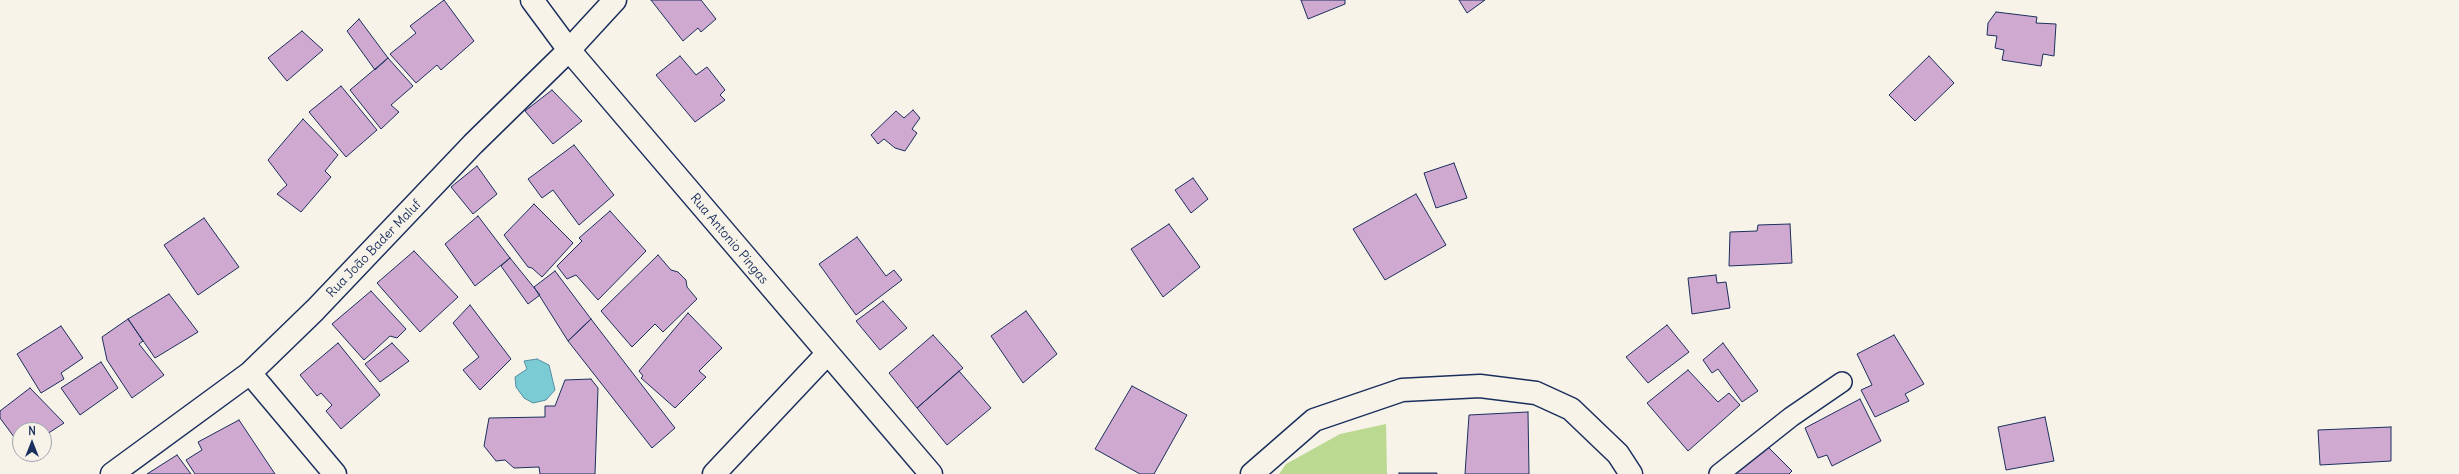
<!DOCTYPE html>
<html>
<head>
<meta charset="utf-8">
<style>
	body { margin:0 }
	#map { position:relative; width:2459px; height:474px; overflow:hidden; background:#f7f3e8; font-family:Delius,sans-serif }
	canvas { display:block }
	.north { position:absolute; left:12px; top:422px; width:40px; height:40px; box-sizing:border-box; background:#f7f3e8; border:1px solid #9fa5b1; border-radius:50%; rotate:0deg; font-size:11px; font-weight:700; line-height:16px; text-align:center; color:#1b2f5e }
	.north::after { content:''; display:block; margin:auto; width:14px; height:18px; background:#1b2f5e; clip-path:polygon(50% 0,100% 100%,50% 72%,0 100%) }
</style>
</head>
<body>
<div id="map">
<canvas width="2459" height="474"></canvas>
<div class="north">N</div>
</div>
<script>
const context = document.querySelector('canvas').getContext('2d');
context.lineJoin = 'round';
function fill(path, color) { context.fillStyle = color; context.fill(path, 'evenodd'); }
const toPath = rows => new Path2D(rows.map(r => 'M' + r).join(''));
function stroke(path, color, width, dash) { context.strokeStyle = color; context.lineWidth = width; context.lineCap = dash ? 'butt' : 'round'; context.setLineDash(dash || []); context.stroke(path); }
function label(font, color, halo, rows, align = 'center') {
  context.font = font + ' Delius,sans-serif'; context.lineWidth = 3.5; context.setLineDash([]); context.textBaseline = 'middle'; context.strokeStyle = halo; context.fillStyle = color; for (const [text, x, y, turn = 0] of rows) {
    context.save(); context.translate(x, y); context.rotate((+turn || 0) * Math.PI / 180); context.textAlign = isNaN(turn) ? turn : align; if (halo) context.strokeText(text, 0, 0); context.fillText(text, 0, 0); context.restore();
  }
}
fill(toPath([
	[1386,424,1387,474,1279,474,1286,464,1340,434]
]), '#bcd991');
const water = toPath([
	[537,359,549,365,555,390,546,400,533,403,524,398,516,387,515,377,527,369,524,361,537,359]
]);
fill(water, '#7acbd3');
stroke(water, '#548da4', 1);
const building = toPath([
	[444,0,474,41,441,70,437,65,416,83,390,54,416,33,410,26,444,0],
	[651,0,701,0,716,19,701,32,698,28,683,41,651,0],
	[1301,0,1345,0,1345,4,1308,19,1301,0],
	[1459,0,1485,0,1467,13,1459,0],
	[1996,12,2037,17,2036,23,2056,24,2054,56,2043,54,2041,66,2002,60,2004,50,1995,48,1997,36,1987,35,1988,23,1996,12],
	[359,19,388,58,375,70,347,31,359,19],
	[302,31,323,50,287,81,268,58,302,31],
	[680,56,696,75,707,67,725,90,720,95,725,100,695,122,656,75,680,56],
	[1929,56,1954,83,1915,121,1889,95,1929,56],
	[388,58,413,86,391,105,399,112,381,129,350,90,388,58],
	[341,86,377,130,346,157,309,112,341,86],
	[552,90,582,121,553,144,525,111,552,90],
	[913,110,920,118,912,129,917,133,905,151,895,148,884,139,878,144,871,135,896,111,904,118,913,110],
	[303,119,338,155,325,171,331,177,301,212,277,194,287,185,268,160,303,119],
	[574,145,614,195,579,225,553,190,542,198,528,179,574,145],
	[1454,163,1467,198,1436,208,1424,173,1454,163],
	[477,166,497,194,473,214,451,187,477,166],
	[1193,178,1208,199,1191,213,1175,190,1193,178],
	[1416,194,1446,245,1385,280,1353,229,1416,194],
	[534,204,573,243,542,277,532,268,528,267,504,235,534,204],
	[610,211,646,251,598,300,576,275,567,279,557,266,582,241,579,238,610,211],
	[478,216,510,258,475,286,445,244,478,216],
	[204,218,239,267,198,295,164,245,204,218],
	[1169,224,1200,267,1163,297,1131,249,1169,224],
	[1790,224,1792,263,1729,266,1730,232,1757,231,1758,225,1790,224],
	[857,237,886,276,894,270,902,280,856,315,819,264,857,237],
	[414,251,458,297,420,332,377,283,414,251],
	[658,255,671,270,678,272,686,280,687,287,697,299,663,332,655,324,632,347,601,311,658,255],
	[510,258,540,295,528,304,501,266,510,258],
	[555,271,591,319,568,341,534,287,555,271],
	[1716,275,1717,283,1726,282,1730,308,1692,314,1688,278,1716,275],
	[371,291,406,329,397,338,390,336,364,360,332,324,371,291],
	[169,294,198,332,155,358,128,319,169,294],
	[883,301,907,328,880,350,856,321,883,301],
	[470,305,511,359,480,390,463,370,479,357,453,323,470,305],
	[1026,311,1057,354,1023,383,991,336,1026,311],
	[688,313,722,348,699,371,706,377,675,408,641,378,643,376,639,371,688,313],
	[128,319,143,341,139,344,164,375,132,398,107,360,102,337,128,319],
	[591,319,675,428,652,448,568,341,591,319],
	[1667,325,1689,352,1648,383,1626,357,1667,325],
	[61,326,83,358,61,373,64,379,41,393,17,354,61,326],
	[933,335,963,368,917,408,889,373,933,335],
	[1894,335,1924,384,1905,394,1909,401,1875,417,1861,390,1872,385,1857,354,1894,335],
	[338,343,380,395,341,429,326,411,332,405,321,393,317,396,300,375,338,343],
	[392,343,409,361,380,382,365,364,392,343],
	[1723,343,1758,391,1742,402,1718,369,1712,373,1703,360,1723,343],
	[101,362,118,388,80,415,61,388,101,362],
	[1688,370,1718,402,1729,393,1740,405,1688,451,1647,403,1688,370],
	[959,371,991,408,947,445,917,408,959,371],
	[591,379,598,388,595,474,540,474,539,467,514,468,505,460,496,461,484,446,489,418,545,417,545,406,555,406,565,380,591,379],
	[1132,386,1187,415,1154,474,1140,474,1095,449,1132,386],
	[30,388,64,423,44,436,44,430,20,430,20,445,0,418,0,411,30,388],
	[1860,399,1881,441,1832,466,1827,455,1818,458,1805,428,1860,399],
	[1528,412,1529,474,1465,474,1469,415,1528,412],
	[2045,417,2054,461,2006,470,1998,427,2045,417],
	[239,420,275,474,195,474,186,460,202,450,198,442,239,420],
	[2391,427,2391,461,2320,465,2318,430,2391,427],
	[1763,442,1792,471,1789,474,1732,474,1763,442],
	[177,455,191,474,147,474,177,455],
	[1399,473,1437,473,1437,474,1399,474,1399,473]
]);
fill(building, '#d0a9d0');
stroke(building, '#1b2f5e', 1);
const service = toPath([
	[1719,474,1791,417,1842,382]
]);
const minor = toPath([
	[532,0,569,50,931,474],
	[250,373,335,474],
	[112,474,250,373,315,310,473,144,569,50,615,0],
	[714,474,827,354],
	[1252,474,1314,420,1402,390,1480,386,1536,393,1571,409,1618,454,1631,474]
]);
stroke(service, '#1b2f5e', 22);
stroke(minor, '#1b2f5e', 25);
stroke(service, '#f7f3e8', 19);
stroke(minor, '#f7f3e8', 22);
label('13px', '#1b2f5e', '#f7f3e8', [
	["Rua Antonio Pingas",729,239,50],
	["Rua João Bader Maluf",374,249,-46]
]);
</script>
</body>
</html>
